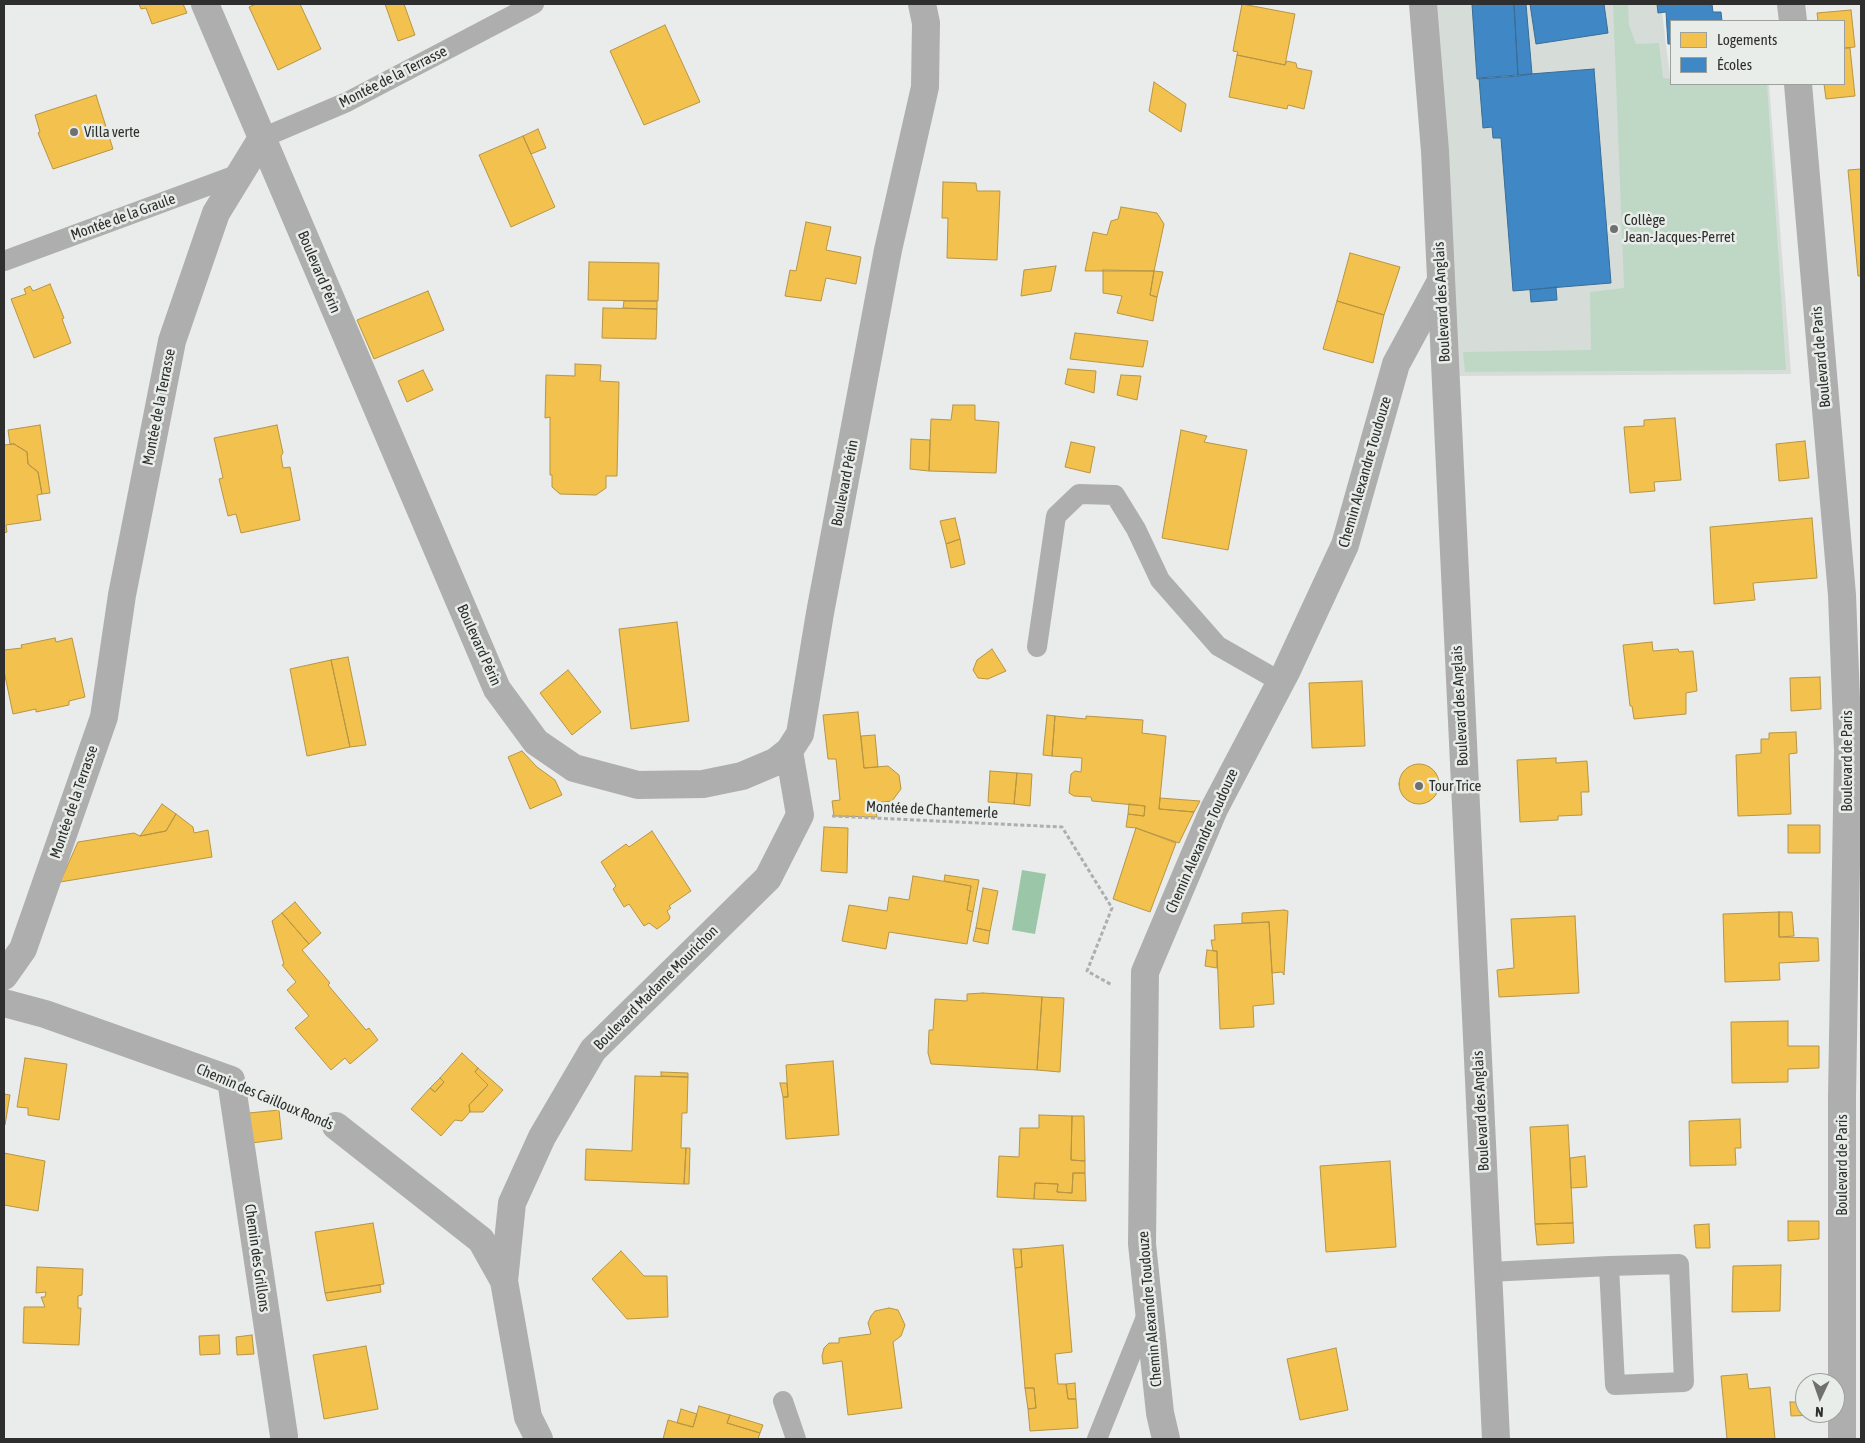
<!DOCTYPE html>
<html>
<head>
<meta charset="utf-8">
<style>
	body { margin:0 }
	#map { position:relative; width:1865px; height:1443px; overflow:hidden; background:#e9ecea; font-family:"Asap Condensed",sans-serif }
	canvas { display:block }
	.frame { position:absolute; inset:0; border:5px solid #2d2e2d; pointer-events:none }
	.legend { position:absolute; left:1670px; top:20px; width:175px; height:65px; box-sizing:border-box; background:#e8ede9; border:1px solid #9da19e; margin:0; padding:6px 9px; list-style:none; font-size:15px; color:#2d2e2d }
	.legend li { display:flex; align-items:center; gap:10px; height:25px }
	.legend b { width:25px; border:1px solid #9da19e }
	.north { position:absolute; left:1795px; top:1373px; width:50px; height:50px; box-sizing:border-box; background:#e8ede9; border:1px solid #9da19e; border-radius:50%; rotate:183deg; font-size:14px; font-weight:700; line-height:20px; text-align:center; color:#2d2e2d }
	.north::after { content:''; display:block; margin:auto; width:18px; height:22px; background:#6f706f; clip-path:polygon(50% 0,100% 100%,50% 72%,0 100%) }
</style>
</head>
<body>
<div id="map">
<canvas width="1865" height="1443"></canvas>
<div class="frame"></div>
<ul class="legend">
<li><b style="height:14px;background:#f2c14e"></b>Logements</li>
<li><b style="height:14px;background:#3f88c5"></b>Écoles</li>
</ul>
<div class="north">N</div>
</div>
<script>
const context = document.querySelector('canvas').getContext('2d');
context.lineJoin = 'round';
function fill(path, color) { context.fillStyle = color; context.fill(path, 'evenodd'); }
const toPath = rows => new Path2D(rows.map(r => 'M' + r).join(''));
function stroke(path, color, width, dash) { context.strokeStyle = color; context.lineWidth = width; context.lineCap = dash ? 'butt' : 'round'; context.setLineDash(dash || []); context.stroke(path); }
function label(font, color, halo, rows, align = 'center') {
  context.font = font + ' "Asap Condensed",sans-serif'; context.lineWidth = 5; context.setLineDash([]); context.textBaseline = 'middle'; context.strokeStyle = halo; context.fillStyle = color; for (const [text, x, y, turn = 0] of rows) {
    context.save(); context.translate(x, y); context.rotate((+turn || 0) * Math.PI / 180); context.textAlign = isNaN(turn) ? turn : align; if (halo) context.strokeText(text, 0, 0); context.fillText(text, 0, 0); context.restore();
  }
}
fill(toPath([
	[1431,4,1661,4,1671,84,1769,84,1791,374,1459,376]
]), '#d6ddd8');
fill(toPath([
	[1613,4,1628,4,1629,25,1636,44,1659,43,1663,78,1671,79,1671,84,1767,84,1786,370,1465,372,1463,352,1591,350,1590,292,1624,288]
]), '#bed8c5');
fill(toPath([
	[1022,870,1046,874,1035,934,1012,930]
]), '#9bc6a8');
const homes = toPath([
	[139,4,183,4,187,13,152,24,146,8,141,9,139,4],
	[256,4,300,4,321,49,278,70,249,7,256,4],
	[385,4,404,4,415,35,398,41,385,4],
	[1242,4,1295,14,1285,65,1237,55,1238,52,1233,51,1242,4],
	[1851,10,1855,47,1844,48,1844,21,1818,21,1817,13,1851,10],
	[665,25,700,102,644,125,610,51,665,25],
	[1844,48,1850,48,1855,96,1826,99,1824,84,1844,84,1844,48],
	[1237,55,1285,65,1287,61,1296,63,1297,68,1312,71,1304,109,1288,105,1287,109,1229,97,1237,55],
	[1154,82,1186,104,1181,132,1149,111,1154,82],
	[96,95,113,149,53,169,38,133,40,132,35,115,96,95],
	[538,129,546,148,531,154,523,136,538,129],
	[523,136,555,207,511,227,479,155,523,136],
	[1861,169,1861,276,1858,276,1848,170,1861,169],
	[943,182,976,183,977,191,1000,191,997,260,947,258,948,218,942,218,943,182],
	[1121,207,1157,213,1164,224,1154,271,1085,271,1093,232,1107,235,1111,221,1118,219,1121,207],
	[806,222,831,227,826,250,861,257,856,284,826,278,821,301,785,296,790,270,796,271,806,222],
	[1350,253,1400,267,1384,315,1337,301,1350,253],
	[589,262,659,263,658,301,588,300,589,262],
	[1056,266,1051,291,1021,296,1024,270,1056,266],
	[1103,270,1154,271,1150,295,1157,297,1153,321,1117,313,1122,296,1103,293,1103,270],
	[1154,271,1163,272,1157,297,1150,295,1154,271],
	[50,284,64,318,62,319,71,343,34,358,11,299,26,294,24,289,30,286,33,291,50,284],
	[428,291,444,330,374,359,357,320,428,291],
	[624,301,657,301,657,309,623,308,624,301],
	[1337,301,1384,315,1373,363,1323,349,1337,301],
	[603,308,657,309,656,339,602,338,603,308],
	[1075,333,1148,341,1143,367,1070,359,1075,333],
	[575,364,601,365,600,381,619,382,617,476,606,476,606,488,596,495,560,494,552,487,552,475,550,475,550,417,545,418,546,375,575,376,575,364],
	[1068,369,1096,371,1094,393,1065,384,1068,369],
	[423,370,433,390,407,402,398,381,423,370],
	[1121,375,1141,376,1137,400,1117,395,1121,375],
	[953,405,975,405,975,420,999,422,996,473,929,471,931,419,951,420,953,405],
	[1675,418,1681,480,1654,482,1655,491,1630,493,1624,427,1644,426,1644,420,1675,418],
	[40,425,50,493,42,494,38,472,28,464,27,452,14,444,10,444,8,430,40,425],
	[277,425,283,453,281,456,283,468,290,467,300,520,241,533,236,514,228,516,219,479,223,478,214,438,277,425],
	[1181,430,1207,436,1204,442,1247,450,1228,550,1162,538,1181,430],
	[911,439,930,440,929,471,910,469,911,439],
	[1805,441,1809,478,1779,481,1776,444,1805,441],
	[1071,442,1095,447,1090,473,1065,467,1071,442],
	[14,444,27,452,28,464,38,472,42,494,37,495,41,520,6,525,7,532,4,533,4,445,14,444],
	[955,518,960,539,946,544,940,521,955,518],
	[1812,518,1817,578,1753,583,1755,600,1714,604,1710,527,1812,518],
	[960,539,965,564,951,568,946,544,960,539],
	[677,622,689,721,631,729,619,629,677,622],
	[55,638,56,642,72,638,85,697,69,701,69,705,36,712,36,709,13,714,4,671,4,650,22,648,21,645,55,638],
	[1652,642,1653,651,1678,649,1679,652,1693,651,1697,691,1686,693,1686,714,1634,719,1632,706,1630,706,1623,645,1652,642],
	[992,649,1006,671,988,679,978,678,973,670,977,660,992,649],
	[348,657,366,745,350,747,331,660,348,657],
	[331,660,350,747,307,756,290,669,331,660],
	[568,670,601,712,572,735,540,693,568,670],
	[1820,677,1821,709,1791,711,1790,678,1820,677],
	[1362,681,1365,746,1312,748,1309,683,1362,681],
	[858,712,864,768,888,766,899,775,901,789,892,801,875,803,877,817,834,816,832,801,840,800,836,759,828,759,823,715,858,712],
	[1047,715,1055,716,1052,756,1043,755,1047,715],
	[1055,716,1086,719,1086,716,1143,720,1142,733,1166,736,1159,809,1194,812,1179,843,1136,828,1126,827,1128,814,1144,816,1145,806,1092,801,1091,797,1074,796,1069,793,1071,774,1075,771,1081,772,1082,758,1052,756,1055,716],
	[1796,732,1797,753,1789,754,1791,814,1738,816,1736,755,1761,753,1761,739,1769,739,1769,733,1796,732],
	[875,735,878,767,864,768,861,736,875,735],
	[522,751,537,767,555,780,562,795,530,809,508,757,522,751],
	[1556,758,1556,763,1587,761,1589,792,1581,792,1582,815,1558,816,1558,820,1520,822,1517,760,1556,758],
	'1399 784a20 20 0 1 1 40 0a20 20 0 1 1-40 0Z',
	[990,771,1017,773,1014,804,988,802,990,771],
	[1017,773,1032,774,1030,806,1014,804,1017,773],
	[1160,798,1200,801,1194,812,1159,809,1160,798],
	[162,804,176,814,166,831,140,836,162,804],
	[1129,804,1145,806,1144,816,1128,814,1129,804],
	[176,814,193,827,194,833,208,830,212,857,60,882,78,842,134,833,140,836,166,831,176,814],
	[1788,825,1820,825,1820,853,1788,853,1788,825],
	[824,827,848,828,847,873,821,871,824,827],
	[1136,828,1176,843,1150,912,1113,899,1136,828],
	[652,831,691,891,669,906,671,908,667,911,670,917,669,920,657,929,649,923,644,926,629,904,624,907,613,889,616,886,601,862,626,844,629,847,652,831],
	[945,875,979,880,973,912,967,910,971,886,944,881,945,875],
	[913,876,971,886,967,910,973,912,967,944,889,932,886,949,842,941,849,905,887,911,889,897,909,900,913,876],
	[983,888,998,891,990,931,976,928,983,888],
	[295,902,321,933,309,944,282,913,295,902],
	[1284,910,1288,911,1284,975,1282,972,1272,973,1269,922,1242,923,1242,913,1284,910],
	[1779,912,1779,937,1818,938,1819,961,1779,963,1780,980,1725,982,1723,914,1779,912],
	[1779,912,1792,912,1794,936,1779,937,1779,912],
	[282,913,309,944,302,950,330,983,328,985,366,1030,369,1028,378,1040,350,1064,345,1058,331,1070,295,1028,309,1016,287,990,296,982,282,965,284,964,272,921,282,913],
	[1575,916,1579,993,1499,997,1497,970,1514,968,1511,919,1575,916],
	[1269,922,1274,1004,1253,1006,1254,1027,1220,1029,1217,951,1213,951,1211,940,1215,940,1214,925,1269,922],
	[976,928,990,931,988,944,973,941,976,928],
	[1207,950,1217,951,1217,968,1205,966,1207,950],
	[983,993,1042,997,1037,1070,931,1064,928,1053,929,1030,933,1030,935,999,967,1001,967,994,983,993],
	[1042,997,1064,998,1060,1072,1037,1070,1042,997],
	[1788,1021,1788,1046,1819,1046,1819,1068,1788,1069,1788,1082,1732,1083,1731,1022,1788,1021],
	[462,1053,478,1068,475,1072,488,1085,469,1105,470,1112,462,1121,455,1120,441,1136,411,1109,430,1088,435,1092,444,1082,440,1078,462,1053],
	[25,1058,67,1064,59,1120,28,1115,28,1108,17,1107,25,1058],
	[833,1061,839,1135,786,1139,783,1097,788,1097,786,1065,833,1061],
	[478,1068,503,1090,483,1112,470,1112,469,1105,488,1085,475,1072,478,1068],
	[661,1072,688,1073,688,1077,661,1076,661,1072],
	[635,1076,688,1077,687,1113,682,1113,681,1148,686,1148,684,1184,585,1180,586,1149,632,1151,635,1076],
	[440,1078,444,1082,435,1092,430,1088,440,1078],
	[780,1083,787,1083,788,1097,783,1097,780,1083],
	[4,1094,10,1095,5,1125,4,1125,4,1094],
	[279,1110,282,1139,252,1143,249,1113,279,1110],
	[1039,1115,1072,1116,1071,1160,1085,1161,1085,1173,1073,1173,1072,1193,1057,1192,1058,1184,1035,1183,1034,1199,997,1197,999,1156,1019,1157,1020,1128,1039,1128,1039,1115],
	[1072,1116,1084,1116,1085,1161,1071,1160,1072,1116],
	[1740,1119,1741,1148,1735,1148,1736,1165,1690,1166,1689,1121,1740,1119],
	[1568,1125,1573,1223,1535,1224,1530,1127,1568,1125],
	[686,1148,690,1148,689,1184,684,1184,686,1148],
	[4,1153,45,1161,38,1211,4,1205,4,1153],
	[1585,1156,1587,1187,1571,1188,1570,1158,1585,1156],
	[1390,1161,1396,1247,1326,1252,1320,1166,1390,1161],
	[1073,1173,1085,1173,1086,1201,1034,1199,1035,1183,1058,1184,1057,1192,1072,1193,1073,1173],
	[1788,1221,1819,1221,1819,1239,1788,1241,1788,1221],
	[373,1223,384,1284,325,1293,315,1232,373,1223],
	[1573,1223,1574,1243,1537,1245,1535,1224,1573,1223],
	[1709,1224,1710,1248,1696,1248,1694,1225,1709,1224],
	[1063,1245,1072,1352,1055,1354,1058,1384,1066,1384,1068,1399,1076,1399,1078,1428,1030,1431,1028,1409,1036,1408,1034,1388,1025,1388,1015,1268,1022,1267,1021,1249,1063,1245],
	[1013,1249,1021,1249,1022,1267,1015,1268,1013,1249],
	[621,1251,644,1276,667,1276,668,1317,627,1319,592,1279,621,1251],
	[1781,1265,1780,1311,1732,1312,1733,1266,1781,1265],
	[37,1267,83,1269,82,1295,78,1296,78,1308,81,1308,79,1345,23,1343,24,1307,45,1307,41,1297,45,1297,46,1292,36,1293,37,1267],
	[380,1285,381,1292,327,1301,325,1293,380,1285],
	[889,1308,898,1310,905,1325,901,1336,893,1342,902,1408,848,1415,842,1361,823,1364,822,1356,824,1348,829,1343,839,1343,839,1338,871,1334,868,1323,871,1316,875,1311,889,1308],
	[219,1335,220,1354,200,1355,199,1336,219,1335],
	[252,1335,254,1354,237,1355,236,1337,252,1335],
	[366,1346,378,1409,324,1419,313,1355,366,1346],
	[1336,1348,1348,1410,1300,1420,1287,1359,1336,1348],
	[1747,1374,1749,1389,1770,1387,1775,1439,1727,1439,1721,1376,1747,1374],
	[1075,1383,1076,1399,1068,1399,1066,1384,1075,1383],
	[1025,1388,1034,1388,1036,1408,1028,1409,1025,1388],
	[1790,1402,1805,1402,1805,1413,1818,1413,1818,1415,1791,1416,1790,1402],
	[699,1406,730,1415,727,1423,760,1433,758,1439,663,1439,668,1420,693,1427,699,1406],
	[681,1409,697,1414,693,1427,677,1423,681,1409],
	[730,1415,763,1425,760,1433,727,1423,730,1415]
]);
fill(homes, '#f2c14e');
stroke(homes, '#b79544', 1);
const schools = toPath([
	[1472,4,1514,4,1518,76,1477,79,1472,4],
	[1514,4,1530,4,1526,4,1532,74,1518,76,1514,4],
	[1530,4,1604,4,1608,33,1536,44,1530,4],
	[1657,4,1712,4,1713,12,1721,12,1722,21,1671,21,1671,44,1668,44,1666,12,1658,13,1657,4],
	[1594,69,1611,283,1513,291,1501,138,1493,138,1492,127,1483,128,1479,78,1594,69],
	[1556,287,1557,300,1531,302,1530,290,1556,287]
]);
fill(schools, '#3f88c5');
stroke(schools, '#3a6d97', 1);
stroke(toPath([
	[832,816,1062,827,1112,908,1087,971,1112,985],
	[268,1096,306,1113]
]), '#aeaeae', 3, [4, 2.5]);
stroke(toPath([
	[262,138,347,102,534,4],
	[4,261,242,173],
	[1037,647,1056,516,1079,494,1115,495,1136,529,1160,580,1218,646,1281,682],
	[1489,1272,1609,1266,1615,1385,1684,1382,1679,1264,1609,1266],
	[783,1401,796,1439],
	[1097,1439,1148,1312]
]), '#aeaeae', 20);
stroke(toPath([
	[205,4,497,689,536,742,574,768,638,785,703,784,742,776,775,762,789,751,800,734,820,613,888,250,925,87,926,23,922,4],
	[1791,4,1793,21],
	[1798,84,1842,595,1848,751,1842,1096,1842,1439],
	[4,976,23,949,104,717,122,595,172,341,216,213,262,138],
	[4,1003,45,1014,231,1080,284,1436],
	[336,1126,481,1240,504,1281],
	[539,1439,528,1417,504,1281,512,1203,542,1137,593,1050,768,878,800,815,789,751],
	[1166,1439,1160,1413,1142,1244,1145,972,1214,809,1286,672,1345,545,1396,364,1441,281]
]), '#aeaeae', 28);
stroke(toPath([
	[1423,4,1435,151,1496,1439]
]), '#adadad', 28);
for (const [x, y, r, color] of [
	[74,132,5,"#6f706f"],
	[1614,229,5,"#6f706f"],
	[1419,786,5,"#6f706f"]
]) { const dot = new Path2D(); dot.arc(x, y, r, 0, 2 * Math.PI); context.fillStyle = color; context.fill(dot); stroke(dot, '#e8ede9', 2); }
label('15px', '#2d2e2d', '#e8ede9', [
	["Montée de la Terrasse",393,77,-27],
	["Montée de la Graule",123,217,-20],
	["Boulevard Périn",319,272,67],
	["Boulevard des Anglais",1442,302,-93],
	["Boulevard de Paris",1821,357,-95],
	["Montée de la Terrasse",159,407,-79],
	["Chemin Alexandre Toudouze",1365,472,-74],
	["Boulevard Périn",845,483,-79],
	["Boulevard Périn",479,645,66],
	["Boulevard des Anglais",1460,706,-93],
	["Boulevard de Paris",1847,761,-90],
	["Montée de la Terrasse",74,802,-71],
	["Montée de Chantemerle",932,810,3],
	["Chemin Alexandre Toudouze",1202,841,-66],
	["Boulevard Madame Mourichon",656,988,-45],
	["Chemin des Cailloux Ronds",265,1097,23],
	["Boulevard des Anglais",1481,1111,-93],
	["Boulevard de Paris",1842,1165,-90],
	["Chemin des Grillons",257,1258,82],
	["Chemin Alexandre Toudouze",1150,1309,-95]
]);
label('15px', '#2d2e2d', '#e8ede9', [
	["Villa verte",84,132],
	["Collège",1624,220],
	["Jean-Jacques-Perret",1624,237],
	["Tour Trice",1429,786]
], 'left');
</script>
</body>
</html>
